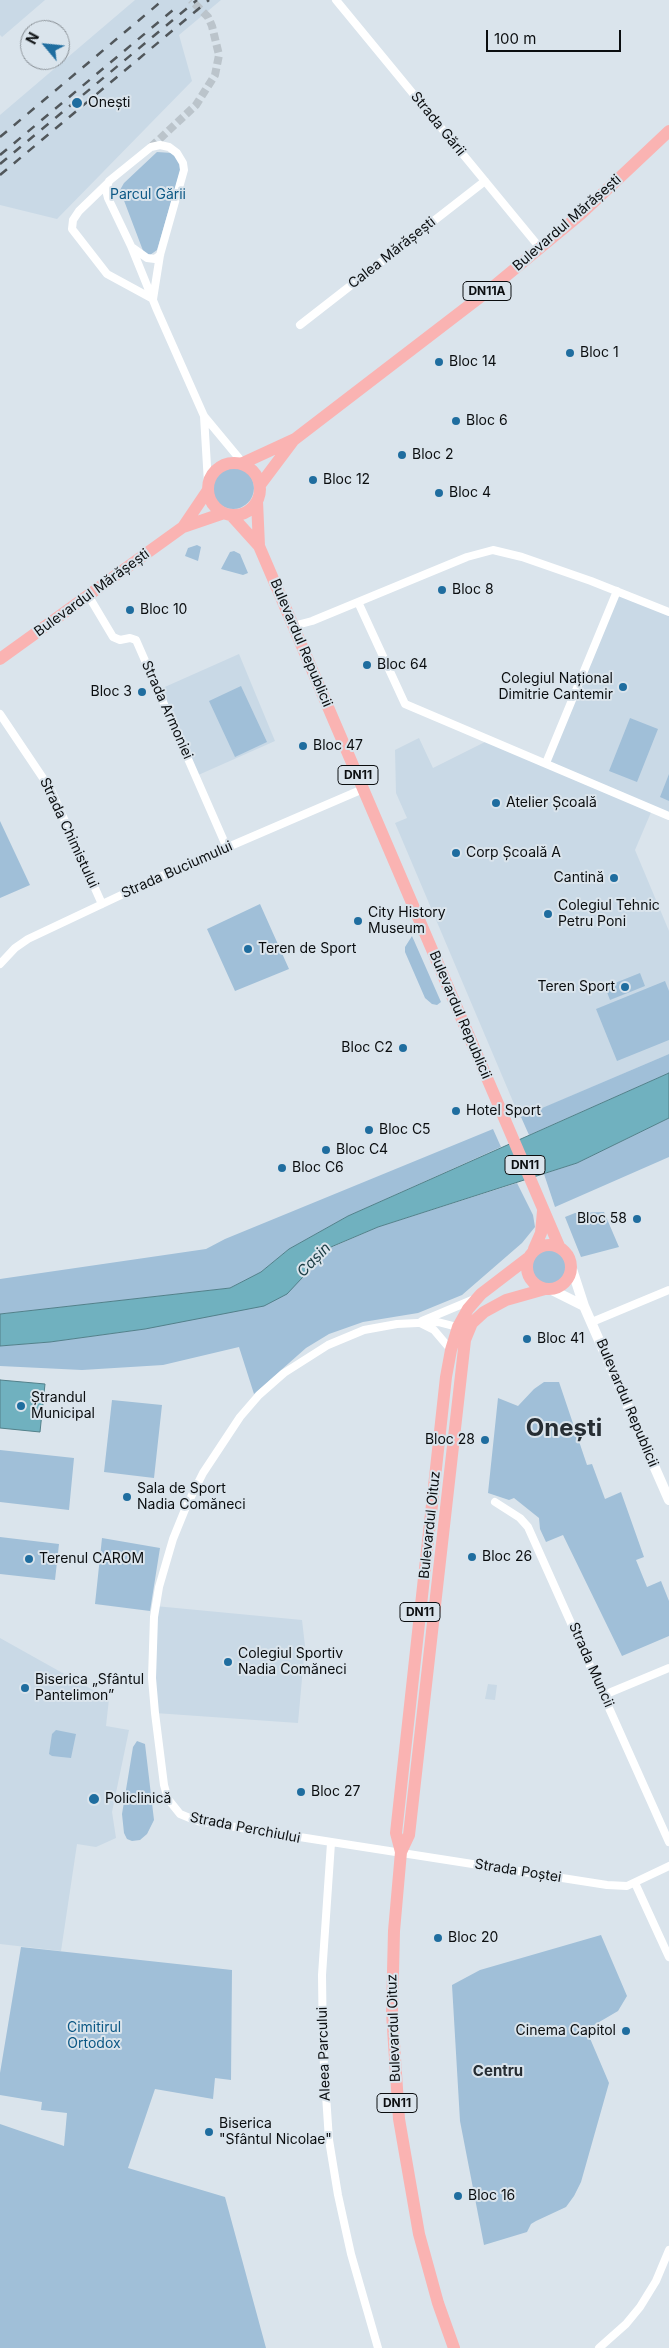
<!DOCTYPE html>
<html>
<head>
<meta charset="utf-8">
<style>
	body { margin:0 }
	#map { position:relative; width:669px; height:2348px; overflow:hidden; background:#dae4ec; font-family:Inter,sans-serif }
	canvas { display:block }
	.north { position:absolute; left:20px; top:20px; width:50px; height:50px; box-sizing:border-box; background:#dae4ec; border:1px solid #878e94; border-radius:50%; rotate:298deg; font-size:14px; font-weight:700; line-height:20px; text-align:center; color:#0b0e10 }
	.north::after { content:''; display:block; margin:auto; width:18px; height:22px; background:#1f6d9f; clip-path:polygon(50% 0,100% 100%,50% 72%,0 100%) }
	.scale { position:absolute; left:486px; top:30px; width:135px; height:22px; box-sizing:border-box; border:2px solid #0b0e10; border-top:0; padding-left:6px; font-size:15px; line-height:18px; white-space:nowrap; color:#0b0e10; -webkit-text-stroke:4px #dae4ec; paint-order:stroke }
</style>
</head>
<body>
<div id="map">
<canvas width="669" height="2348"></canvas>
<div class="north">N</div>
<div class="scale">100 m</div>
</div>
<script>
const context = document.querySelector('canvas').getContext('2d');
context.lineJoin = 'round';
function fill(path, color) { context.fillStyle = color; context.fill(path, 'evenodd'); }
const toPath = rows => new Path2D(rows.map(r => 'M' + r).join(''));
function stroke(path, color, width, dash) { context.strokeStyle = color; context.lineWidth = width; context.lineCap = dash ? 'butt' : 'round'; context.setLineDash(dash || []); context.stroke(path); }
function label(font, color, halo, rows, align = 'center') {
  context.font = font + ' Inter,sans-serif'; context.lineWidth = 4; context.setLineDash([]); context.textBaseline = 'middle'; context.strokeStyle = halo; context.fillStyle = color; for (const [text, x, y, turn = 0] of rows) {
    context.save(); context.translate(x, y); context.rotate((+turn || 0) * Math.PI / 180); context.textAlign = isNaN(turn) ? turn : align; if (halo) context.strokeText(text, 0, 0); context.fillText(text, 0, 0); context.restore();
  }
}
fill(toPath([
	[0,0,45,0,2,37,0,35],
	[135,0,221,0,179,35,192,81,57,219,0,205,0,115],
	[617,591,669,612,669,816,652,810,635,850,669,931,669,1054,520,1118,395,823,407,818,396,793,395,750,419,738,433,768,491,739,546,763],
	[239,654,275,741,196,776,158,690],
	[155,1606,302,1620,305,1646,298,1723,155,1713],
	[0,1638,109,1699,106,1726,129,1730,112,1812,116,1838,96,1847,77,1844,61,1951,0,1944],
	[488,1684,497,1685,495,1700,485,1699]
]), '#c9d9e6');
fill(toPath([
	[157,152,172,153,179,161,181,168,157,250,150,255,144,253,142,248,120,190,124,183],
	'212 488a21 21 0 1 1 42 0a21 21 0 1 1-42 0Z',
	[197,545,201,547,198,561,185,556,188,548],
	[234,551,240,554,248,573,243,575,221,569,230,552],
	[241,686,267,742,235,757,209,701],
	[630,718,658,729,637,782,609,771],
	[669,774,669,801,660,797],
	[0,821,30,885,0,898],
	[260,904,289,969,235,991,207,929],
	[412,936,441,1002,437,1005,432,1004,425,998,405,952,405,947],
	[640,973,645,986,610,1000,605,987],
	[665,981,669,991,669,1040,617,1061,596,1009],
	[669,1054,669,1073,529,1135,521,1117],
	[669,1118,669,1157,555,1207,544,1174,577,1163],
	[493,1129,501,1147,348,1216,289,1249,261,1272,230,1288,0,1314,0,1279,206,1249,225,1239],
	[517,1183,533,1215,535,1227,522,1243,462,1295,418,1313,363,1322,329,1334,306,1348,254,1394,239,1347,163,1365,82,1370,0,1366,0,1346,50,1342,145,1329,378,1227],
	[604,1212,619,1247,581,1257,565,1217,575,1213],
	'527 1267a22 22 0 1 1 44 0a22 22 0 1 1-44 0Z',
	[544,1382,559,1382,587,1465,592,1464,605,1499,621,1492,644,1557,636,1560,647,1587,661,1581,669,1601,669,1636,622,1656,563,1535,546,1542,540,1529,539,1518,514,1498,509,1500,488,1493,498,1398,518,1406,534,1389],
	[112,1400,162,1405,154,1478,104,1472],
	[0,1450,74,1458,69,1510,0,1502],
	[0,1537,59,1544,55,1580,0,1574],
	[102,1538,160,1548,150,1611,95,1604],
	[56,1730,76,1734,71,1758,52,1756,49,1754,52,1734],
	[137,1741,145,1744,154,1820,147,1834,140,1840,132,1841,127,1839,124,1833,122,1814,133,1747],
	[601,1935,627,1996,618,2011,589,2028,589,2036,609,2083,581,2182,574,2196,566,2207,536,2221,531,2224,527,2232,484,2245,460,2121,452,1985,480,1970],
	[21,1947,232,1970,231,2080,215,2078,213,2099,155,2089,128,2168,225,2197,266,2348,0,2348,0,2124,64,2146,67,2113,41,2110,42,2102,0,2095,0,2073]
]), '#a0bfd8');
const water = toPath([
	[669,1073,669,1118,577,1163,378,1227,331,1247,287,1294,264,1306,145,1329,50,1342,0,1346,0,1314,230,1288,261,1272,289,1249,348,1216,669,1073],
	[0,1380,45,1384,40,1432,0,1428,0,1380]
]);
fill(water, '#70b1bf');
stroke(water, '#52808a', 1);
stroke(toPath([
	[151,147,196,105,215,75,219,55,212,26,208,17,191,0]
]), '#bbc4cb', 8, [8, 4]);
stroke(toPath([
	[336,0,540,248],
	[108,183,79,211,73,220,72,229,107,274,153,299],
	[133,248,147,258,155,259,160,255],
	[153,299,160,255,184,170,183,163,177,153,169,147,160,145,151,147,109,181,106,190,108,198,131,246,157,310,204,416,243,463],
	[300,325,485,181],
	[204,416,208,483],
	[88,595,113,637,120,640,130,638,136,640,227,848],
	[358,602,405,704,669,816],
	[293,626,312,621,467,557,493,550,522,557,591,581,669,612],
	[0,714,51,790,102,904],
	[546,763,617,591],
	[0,964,15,948,28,939,170,872,363,789],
	[422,1321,472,1300],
	[592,1322,669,1290],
	[420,1323,434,1330,451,1350],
	[461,1328,438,1322,397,1324,364,1330,328,1345,284,1373,259,1395,240,1417,203,1473,186,1507,173,1539,159,1587,154,1617,152,1678,155,1713,164,1785,168,1799,180,1814,197,1821,607,1885,627,1886,669,1866],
	[495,1502,520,1518,528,1527,669,1842],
	[604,1695,669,1668],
	[331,1843,322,1975,323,2050,329,2140,338,2195,351,2254,378,2348],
	[635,1883,669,1957],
	[599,2348,626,2324,640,2307,656,2281,669,2250]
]), '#fff', 8);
stroke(toPath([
	[571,1266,584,1306,669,1500],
	[550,1289,584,1306]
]), '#fff', 10);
stroke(toPath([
	'208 489a26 26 0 1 1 52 0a26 26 0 1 1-52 0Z',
	[243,463,295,439,488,291,581,214,669,131],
	[260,485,293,441],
	[257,501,259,546],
	[231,515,259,546,559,1246],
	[183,527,208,490],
	[0,659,183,527,224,513],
	'527 1267a22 22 0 1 1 44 0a22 22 0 1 1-44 0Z',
	[534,1249,541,1233,543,1211],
	[401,1852,409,1835,465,1340,472,1323,484,1312,506,1300,545,1289],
	[454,2348,438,2303,419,2234,399,2119,392,2013,394,1931,401,1852,396,1833,446,1377,451,1350,458,1327,468,1309,481,1294,528,1258]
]), '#fab3b2', 12);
stroke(toPath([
	[0,137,163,0],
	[0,155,173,10],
	[0,164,197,0],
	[0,175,209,0]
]), '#51575b', 2.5, [9, 9]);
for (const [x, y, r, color] of [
	[77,103,6,"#1f6d9f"],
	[570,353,5,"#1f6d9f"],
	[439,362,5,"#1f6d9f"],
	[456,421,5,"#1f6d9f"],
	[402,455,5,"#1f6d9f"],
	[313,480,5,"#1f6d9f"],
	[439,493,5,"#1f6d9f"],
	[442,590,5,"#1f6d9f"],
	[130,610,5,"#1f6d9f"],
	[367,665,5,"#1f6d9f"],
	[623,687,5,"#1f6d9f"],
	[142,692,5,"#1f6d9f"],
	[303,746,5,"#1f6d9f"],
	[496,803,5,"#1f6d9f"],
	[456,853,5,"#1f6d9f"],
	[614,878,5,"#1f6d9f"],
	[548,914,5,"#1f6d9f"],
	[358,921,5,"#1f6d9f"],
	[248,949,5,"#1f6d9f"],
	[625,987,5,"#1f6d9f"],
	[403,1048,5,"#1f6d9f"],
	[456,1111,5,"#1f6d9f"],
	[369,1130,5,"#1f6d9f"],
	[326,1150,5,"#1f6d9f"],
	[282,1168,5,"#1f6d9f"],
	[637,1219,5,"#1f6d9f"],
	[527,1339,5,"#1f6d9f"],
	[21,1406,5,"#1f6d9f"],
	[485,1440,5,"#1f6d9f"],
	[127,1497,5,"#1f6d9f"],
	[472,1557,5,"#1f6d9f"],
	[29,1559,5,"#1f6d9f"],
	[228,1662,5,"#1f6d9f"],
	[25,1688,5,"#1f6d9f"],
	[301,1792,5,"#1f6d9f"],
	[94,1799,6,"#1f6d9f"],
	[438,1938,5,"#1f6d9f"],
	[626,2031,5,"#1f6d9f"],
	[209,2132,5,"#1f6d9f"],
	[458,2196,5,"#1f6d9f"]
]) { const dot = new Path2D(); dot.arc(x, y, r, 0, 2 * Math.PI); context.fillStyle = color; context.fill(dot); stroke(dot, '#dae4ec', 2); }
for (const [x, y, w] of [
	[487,291,48],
	[358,775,40],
	[525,1165,40],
	[420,1612,40],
	[397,2103,40]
]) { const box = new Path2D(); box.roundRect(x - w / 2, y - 9.5, w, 19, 4); context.fillStyle = '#dae4ec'; context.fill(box); stroke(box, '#0b0e10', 1); }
label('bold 12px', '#0b0e10', null, [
	["DN11A",487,291],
	["DN11",358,775],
	["DN11",525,1165],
	["DN11",420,1612],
	["DN11",397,2103]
]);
label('14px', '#0b0e10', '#dae4ec', [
	["Onești",88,103],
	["Bloc 1",580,353],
	["Bloc 14",449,362],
	["Bloc 6",466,421],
	["Bloc 2",412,455],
	["Bloc 12",323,480],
	["Bloc 4",449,493],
	["Bloc 8",452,590],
	["Bloc 10",140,610],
	["Bloc 64",377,665],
	["Colegiul Național",613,679,"right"],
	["Dimitrie Cantemir",613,695,"right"],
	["Bloc 3",132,692,"right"],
	["Bloc 47",313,746],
	["Atelier Școală",506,803],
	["Corp Școală A",466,853],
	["Cantină",604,878,"right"],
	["Colegiul Tehnic",558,906],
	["Petru Poni",558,922],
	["City History",368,913],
	["Museum",368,929],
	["Teren de Sport",258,949],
	["Teren Sport",615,987,"right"],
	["Bloc C2",393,1048,"right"],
	["Hotel Sport",466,1111],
	["Bloc C5",379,1130],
	["Bloc C4",336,1150],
	["Bloc C6",292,1168],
	["Bloc 58",627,1219,"right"],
	["Bloc 41",537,1339],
	["Ștrandul",31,1398],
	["Municipal",31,1414],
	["Bloc 28",475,1440,"right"],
	["Sala de Sport",137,1489],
	["Nadia Comăneci",137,1505],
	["Bloc 26",482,1557],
	["Terenul CAROM",39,1559],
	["Colegiul Sportiv",238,1654],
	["Nadia Comăneci",238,1670],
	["Biserica „Sfântul",35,1680],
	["Pantelimon”",35,1696],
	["Bloc 27",311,1792],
	["Policlinică",105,1799],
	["Bloc 20",448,1938],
	["Cinema Capitol",616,2031,"right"],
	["Biserica",219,2124],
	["\"Sfântul Nicolae\"",219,2140],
	["Bloc 16",468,2196]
], 'left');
label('14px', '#0b0e10', '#dae4ec', [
	["Strada Gării",438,124,51],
	["Bulevardul Mărășești",567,223,-41],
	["Calea Mărășești",392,253,-38],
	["Bulevardul Mărășești",92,593,-36],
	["Bulevardul Republicii",301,643,67],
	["Strada Armoniei",167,710,66],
	["Strada Chimistului",69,833,65],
	["Strada Buciumului",177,870,-24],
	["Bulevardul Republicii",460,1015,67],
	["Bulevardul Republicii",627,1403,67],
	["Bulevardul Oituz",430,1525,-84],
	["Strada Muncii",591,1665,66],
	["Strada Perchiului",245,1828,11],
	["Strada Poștei",518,1871,9],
	["Bulevardul Oituz",394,2028,-92],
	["Aleea Parcului",324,2054,-92]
]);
label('14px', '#0c5885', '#dae4ec', [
	["Parcul Gării",148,195],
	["Cimitirul",94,2028],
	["Ortodox",94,2044]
]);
label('italic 15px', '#193a41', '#dae4ec', [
	["Cașin",314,1260,-46]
]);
label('bold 15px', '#262d33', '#dae4ec', [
	["Centru",498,2071]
]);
label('bold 24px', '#262d33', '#dae4ec', [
	["Onești",564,1429]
]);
</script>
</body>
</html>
